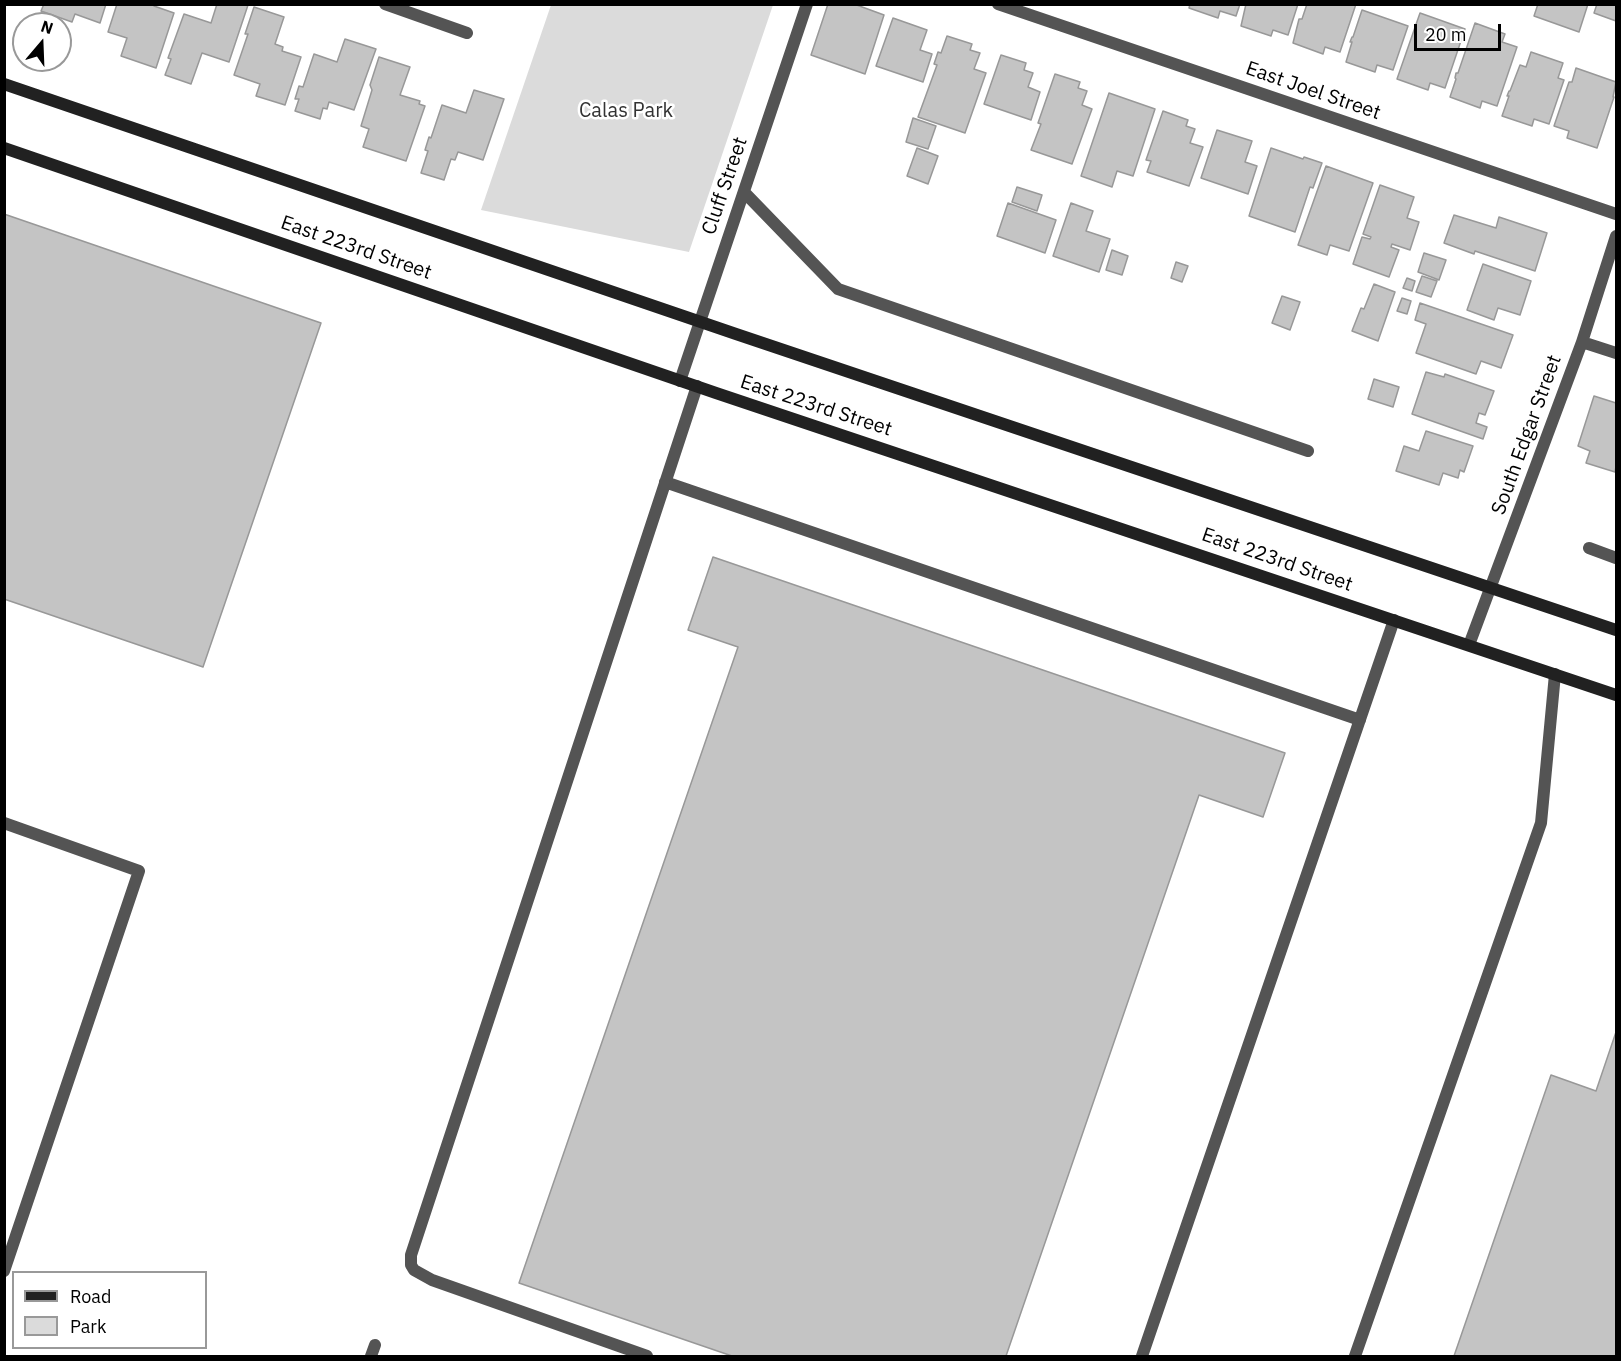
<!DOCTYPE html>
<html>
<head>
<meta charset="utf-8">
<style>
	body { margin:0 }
	#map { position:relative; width:1621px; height:1361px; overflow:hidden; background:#fff; font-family:"IBM Plex Sans",sans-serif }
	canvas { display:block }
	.frame { position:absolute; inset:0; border:6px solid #000; pointer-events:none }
	.legend { position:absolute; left:12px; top:1271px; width:195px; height:78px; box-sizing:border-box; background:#fff; border:2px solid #999; margin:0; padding:8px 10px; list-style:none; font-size:18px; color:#000 }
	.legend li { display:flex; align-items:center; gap:12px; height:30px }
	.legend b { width:30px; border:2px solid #999 }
	.north { position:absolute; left:12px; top:12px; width:60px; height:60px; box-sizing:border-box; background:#fff; border:2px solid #999; border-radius:50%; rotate:19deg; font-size:16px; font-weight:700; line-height:24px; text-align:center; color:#000 }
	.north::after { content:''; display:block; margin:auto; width:21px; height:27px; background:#000; clip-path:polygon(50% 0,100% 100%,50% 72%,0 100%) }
	.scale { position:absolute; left:1414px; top:24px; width:87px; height:27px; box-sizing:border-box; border:3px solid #000; border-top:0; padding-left:8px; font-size:18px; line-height:21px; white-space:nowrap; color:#000; -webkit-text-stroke:4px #fff; paint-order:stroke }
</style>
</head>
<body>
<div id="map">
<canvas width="1621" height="1361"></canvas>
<div class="frame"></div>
<ul class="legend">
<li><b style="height:8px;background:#212121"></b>Road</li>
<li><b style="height:16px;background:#dbdbdb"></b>Park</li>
</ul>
<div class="north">N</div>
<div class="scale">20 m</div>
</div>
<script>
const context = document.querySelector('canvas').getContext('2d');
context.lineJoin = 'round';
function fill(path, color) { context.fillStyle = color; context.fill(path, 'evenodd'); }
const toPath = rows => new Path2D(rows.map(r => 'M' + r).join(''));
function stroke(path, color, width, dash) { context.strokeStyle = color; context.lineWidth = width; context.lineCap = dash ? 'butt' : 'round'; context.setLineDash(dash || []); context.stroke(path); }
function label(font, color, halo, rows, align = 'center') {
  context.font = font + ' "IBM Plex Sans",sans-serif'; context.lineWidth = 5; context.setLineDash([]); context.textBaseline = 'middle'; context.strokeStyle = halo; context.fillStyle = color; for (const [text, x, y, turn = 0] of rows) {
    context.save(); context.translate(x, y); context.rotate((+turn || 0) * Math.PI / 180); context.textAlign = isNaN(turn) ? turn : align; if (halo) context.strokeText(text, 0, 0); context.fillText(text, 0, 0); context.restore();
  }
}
fill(toPath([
	[551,5,773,5,689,252,481,210]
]), '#dbdbdb');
const building = toPath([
	[44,4,106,4,100,23,75,14,72,22,41,11,44,4],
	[117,4,154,4,154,6,174,13,156,68,121,56,127,38,108,32,117,4],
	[217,4,248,5,229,62,202,53,191,84,165,75,171,59,168,58,184,14,211,23,217,4],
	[828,4,854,4,884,15,865,74,811,55,828,4],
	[1190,4,1240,4,1236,16,1220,11,1218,18,1189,8,1190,4],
	[1246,4,1298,4,1288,35,1273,30,1271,36,1241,26,1246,4],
	[1307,4,1356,4,1340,52,1325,47,1323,54,1293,43,1299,19,1302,19,1307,4],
	[1538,4,1588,4,1579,32,1534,16,1538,4],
	[1597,4,1616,4,1616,21,1594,13,1597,4],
	[254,7,284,17,275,44,283,47,282,51,301,57,285,105,256,96,260,84,234,75,248,34,245,34,254,7],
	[1362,10,1408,26,1393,70,1377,65,1375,72,1346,62,1352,42,1350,42,1352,37,1353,37,1362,10],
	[1420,13,1465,29,1445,88,1430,83,1428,90,1397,79,1420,13],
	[893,18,927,30,920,50,932,54,923,82,876,66,893,18],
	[1475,23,1505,34,1502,42,1517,47,1497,106,1482,101,1480,108,1450,97,1456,79,1455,78,1456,73,1458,73,1475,23],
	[947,36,972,44,970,50,980,53,974,69,986,73,965,133,918,117,937,65,934,64,938,52,941,53,947,36],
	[345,39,376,49,354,110,329,102,327,109,323,108,320,119,295,111,299,99,295,99,299,86,303,87,314,54,337,62,345,39],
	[1531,52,1563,63,1558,78,1564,80,1549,124,1534,119,1532,126,1502,116,1509,96,1507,96,1509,91,1510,91,1520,65,1526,67,1531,52],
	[1001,55,1026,63,1024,70,1033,73,1028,87,1040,92,1031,120,984,104,1001,55],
	[379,57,410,67,400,95,420,101,419,104,425,106,406,161,363,147,369,129,361,126,372,90,370,85,379,57],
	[1576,68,1616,82,1613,97,1614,97,1597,148,1567,138,1569,131,1554,126,1569,82,1572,82,1576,68],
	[1055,74,1080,82,1078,88,1087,91,1082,105,1092,109,1072,164,1031,150,1041,124,1038,123,1055,74],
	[474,90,504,99,483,160,458,152,455,160,451,159,444,180,421,173,428,151,425,150,429,137,431,138,442,105,466,113,474,90],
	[1109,93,1155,109,1133,176,1117,171,1112,187,1081,176,1109,93],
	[1163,111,1188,120,1186,126,1195,129,1190,143,1203,147,1189,186,1147,172,1151,161,1146,160,1163,111],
	[913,118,936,126,928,149,906,142,913,118],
	[1217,130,1252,141,1245,162,1257,166,1248,194,1201,178,1217,130],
	[917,148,938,156,928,184,907,176,917,148],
	[1271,148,1303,159,1304,157,1322,163,1313,188,1310,187,1295,232,1249,216,1271,148],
	[1326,166,1373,183,1349,251,1330,245,1327,255,1298,245,1326,166],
	[1380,185,1414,197,1407,218,1419,222,1410,250,1392,244,1391,247,1399,250,1389,277,1353,264,1362,237,1370,239,1371,237,1363,234,1380,185],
	[1017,187,1042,195,1037,211,1012,202,1017,187],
	[1008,203,1056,220,1045,253,997,236,1008,203],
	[1071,203,1093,211,1086,231,1110,239,1099,272,1053,256,1071,203],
	[4,214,321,323,203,667,4,599,4,214],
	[1454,215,1496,228,1499,217,1547,233,1535,271,1475,251,1474,254,1444,243,1454,215],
	[1112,250,1128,256,1122,275,1106,270,1112,250],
	[1424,253,1446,260,1439,280,1418,272,1424,253],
	[1176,262,1188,266,1182,282,1171,278,1176,262],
	[1483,264,1531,281,1520,315,1498,308,1494,320,1467,310,1483,264],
	[1422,276,1437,281,1431,297,1416,292,1422,276],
	[1407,278,1415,281,1412,291,1403,288,1407,278],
	[1374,284,1395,292,1378,341,1352,331,1361,308,1364,309,1374,284],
	[1282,296,1300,302,1290,330,1272,323,1282,296],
	[1402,298,1411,301,1407,314,1397,311,1402,298],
	[1420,303,1513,335,1501,368,1481,361,1476,374,1416,353,1426,324,1415,320,1420,303],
	[1426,372,1444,377,1445,374,1494,391,1485,415,1479,413,1476,423,1487,427,1483,439,1412,414,1426,372],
	[1374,379,1399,387,1393,407,1368,399,1374,379],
	[1594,396,1616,403,1616,466,1615,472,1586,463,1590,451,1578,446,1594,396],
	[1426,431,1473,446,1464,472,1460,470,1458,478,1443,473,1439,485,1396,471,1404,446,1419,451,1426,431],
	[713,557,1285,753,1263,817,1199,795,1006,1356,732,1356,519,1283,738,647,688,630,713,557],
	[1616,1032,1616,1356,1454,1356,1551,1075,1596,1091,1616,1032]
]);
fill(building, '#c4c4c4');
stroke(building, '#989898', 1.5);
stroke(toPath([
	[665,482,1360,720],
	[4,823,139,871,4,1271],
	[371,1356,375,1345],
	[647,1356,432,1280,414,1270,411,1265,411,1255,697,386],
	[1142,1356,1394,620],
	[1355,1356,1541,823,1555,674]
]), '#545454', 12);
stroke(toPath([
	[385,4,467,33],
	[998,4,1616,214],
	[744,192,838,289,1308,451],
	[1582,342,1616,353],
	[680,381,807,4],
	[1589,548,1616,558],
	[1469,645,1582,342,1616,236]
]), '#545454', 12);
stroke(toPath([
	[4,84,736,334,1616,630],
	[4,148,716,393,1616,695]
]), '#212121', 12);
label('20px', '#000', '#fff', [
	["East Joel Street",1313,91,19],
	["Cluff Street",725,186,-71],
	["East 223rd Street",356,248,19],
	["East 223rd Street",816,406,18],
	["South Edgar Street",1527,435,-70],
	["East 223rd Street",1277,560,19]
]);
label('20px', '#323232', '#fff', [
	["Calas Park",626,111]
]);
</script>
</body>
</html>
